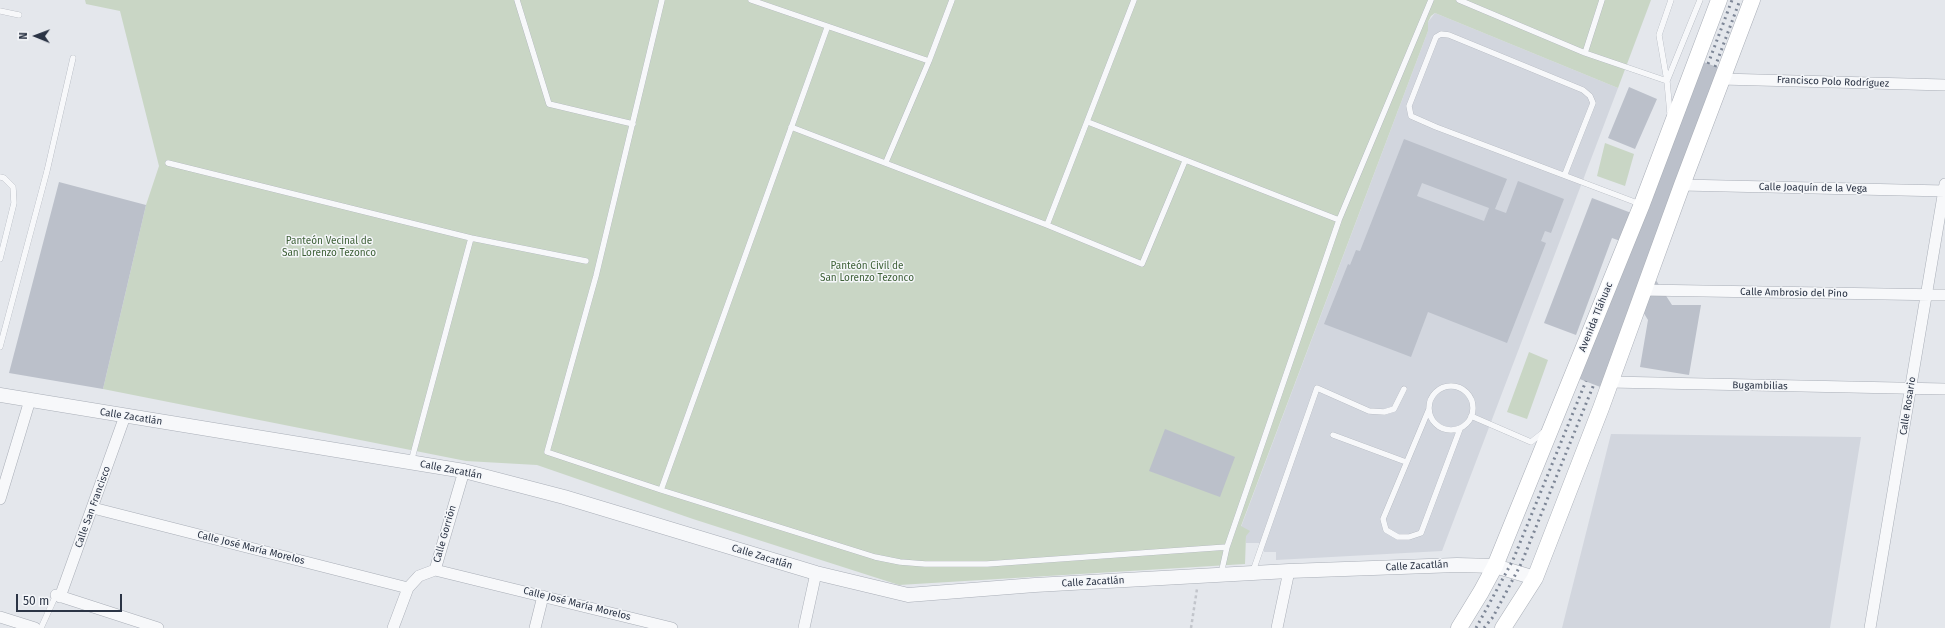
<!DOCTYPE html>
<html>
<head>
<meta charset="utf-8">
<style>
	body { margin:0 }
	#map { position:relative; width:1945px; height:628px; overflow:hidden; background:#e4e7ec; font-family:"Fira Sans",sans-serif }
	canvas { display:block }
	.north { position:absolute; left:16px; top:16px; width:40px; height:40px; -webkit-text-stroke:3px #f4f6f9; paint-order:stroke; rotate:271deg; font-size:11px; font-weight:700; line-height:16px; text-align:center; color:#2b3445 }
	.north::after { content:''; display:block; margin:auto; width:14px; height:18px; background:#2b3445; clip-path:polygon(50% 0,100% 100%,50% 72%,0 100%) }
	.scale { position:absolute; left:16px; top:594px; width:106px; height:18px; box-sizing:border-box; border:2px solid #2b3445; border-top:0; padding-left:5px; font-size:12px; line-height:14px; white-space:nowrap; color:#2b3445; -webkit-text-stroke:3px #f4f6f9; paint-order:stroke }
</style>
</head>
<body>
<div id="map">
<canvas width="1945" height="628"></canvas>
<div class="north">N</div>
<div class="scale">50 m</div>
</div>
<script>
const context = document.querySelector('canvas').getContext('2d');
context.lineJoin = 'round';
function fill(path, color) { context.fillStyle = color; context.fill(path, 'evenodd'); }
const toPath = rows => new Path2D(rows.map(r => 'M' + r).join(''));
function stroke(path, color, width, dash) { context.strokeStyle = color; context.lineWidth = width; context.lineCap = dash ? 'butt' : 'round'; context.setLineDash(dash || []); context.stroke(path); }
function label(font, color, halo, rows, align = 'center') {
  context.font = font + ' "Fira Sans",sans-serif'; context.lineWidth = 3; context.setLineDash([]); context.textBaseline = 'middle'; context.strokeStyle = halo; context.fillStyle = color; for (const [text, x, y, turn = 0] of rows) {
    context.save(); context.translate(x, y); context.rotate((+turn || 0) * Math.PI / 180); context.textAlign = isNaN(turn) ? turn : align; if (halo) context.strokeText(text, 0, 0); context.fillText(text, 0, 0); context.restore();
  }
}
fill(toPath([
	[1435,13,1618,88,1442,551,1276,560,1276,552,1264,552,1264,543,1246,543,1246,536,1241,527,1428,31,1428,22],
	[1611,434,1861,437,1830,628,1562,628]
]), '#d2d6de');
fill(toPath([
	[85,0,1651,0,1618,88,1435,13,1431,16,1428,22,1428,31,1241,526,1250,531,1246,536,1245,564,899,585,693,519,537,465,466,461,103,389,146,205,159,166,120,11,86,4],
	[1605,143,1634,154,1625,186,1597,176],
	[1529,352,1548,360,1527,419,1507,412]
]), '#c9d6c5');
fill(toPath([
	[1693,58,1730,72,1652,274,1672,305,1701,305,1689,375,1640,367,1648,320,1640,307,1608,390,1572,376,1623,242,1612,238,1576,335,1544,323,1592,198,1634,214],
	[1629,87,1657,99,1635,149,1608,138],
	[1404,139,1507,179,1495,209,1506,213,1518,181,1564,199,1551,233,1545,231,1541,241,1546,243,1507,343,1428,312,1411,357,1324,324,1348,264,1350,265,1356,250,1360,251],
	[1422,183,1489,208,1484,221,1417,196],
	[59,182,146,205,103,389,9,373],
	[1165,429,1235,457,1220,497,1149,471]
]), '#bbc0ca');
const service = toPath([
	[517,0,549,104,633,124],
	[662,0,596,276,547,452,661,490,875,557,900,562,925,564,987,564,1227,547],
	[751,0,929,61,952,0],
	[1459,0,1585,53,1667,81,1700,0],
	[0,11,19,15],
	[1585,53,1602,0],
	[1670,114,1667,81,1659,35,1671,0],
	[1088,122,1339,220],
	[791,127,1047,225,1134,0],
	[886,162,929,61],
	[168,163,471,238,586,261],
	[1565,174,1593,103,1590,96,1583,90,1449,35,1441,34,1436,37,1409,106,1411,116,1436,127,1640,204],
	[0,177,4,178,13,187,14,203,0,259],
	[1047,225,1142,264,1185,161],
	[0,347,47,171,73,58],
	'1429 408a22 22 0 1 1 44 0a22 22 0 1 1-44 0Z',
	[1429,409,1383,519,1386,530,1398,537,1409,537,1421,533,1460,429],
	[1471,416,1531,442,1545,431],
	[1333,435,1406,462],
	[411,462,471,238],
	[661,490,827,28],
	[1253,571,1317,388,1369,411,1384,412,1394,409,1404,389],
	[1221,574,1227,547,1339,220,1431,0],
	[41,628,56,595]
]);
const minor = toPath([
	[1721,79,1945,85],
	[1682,185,1945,191],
	[1643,290,1945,295],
	[1610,382,1945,389],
	[0,499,30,400],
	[93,508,408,588],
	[435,570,672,628],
	[56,595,158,628],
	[60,597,125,416],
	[0,617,35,628],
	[393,628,408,588,419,576,435,570,464,471],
	[535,628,543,596],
	[804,628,816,573],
	[1277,628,1289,571],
	[1870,628,1945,184]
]);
const tertiary = toPath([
	[0,395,464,471,564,497,816,573,908,595,1035,585,1289,571,1457,565,1495,566,1535,578]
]);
const secondary = toPath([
	[1459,628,1481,592,1495,566,1642,204,1719,0],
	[1503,628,1535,578,1601,408,1682,185,1752,0]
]);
stroke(service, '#a9aeb7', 6);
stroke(minor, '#a9aeb7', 12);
stroke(tertiary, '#a9aeb7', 15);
stroke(secondary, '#a9aeb7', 17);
stroke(toPath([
	[1191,628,1197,589]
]), '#c2c5cb', 2.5, [3, 3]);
stroke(service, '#f7f8fa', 5.5);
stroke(minor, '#f7f8fa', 11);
stroke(tertiary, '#f7f8fa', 14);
stroke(secondary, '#fff', 16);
stroke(toPath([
	[1708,64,1732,0],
	[1715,67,1740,0],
	[1476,628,1513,560,1586,381],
	[1484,628,1493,617,1521,564,1594,384]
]), '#7d8696', 3, [2, 4]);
label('10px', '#2b3445', '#f4f6f9', [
	["Francisco Polo Rodríguez",1833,82,2],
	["Calle Joaquín de la Vega",1813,188,1],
	["Calle Ambrosio del Pino",1794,293,1],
	["Avenida Tláhuac",1596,317,-68],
	["Bugambilias",1760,386,1],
	["Calle Rosario",1908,406,-81],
	["Calle Zacatlán",131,417,9],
	["Calle Zacatlán",451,470,11],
	["Calle San Francisco",93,507,-70],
	["Calle Gorrión",445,534,-74],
	["Calle José María Morelos",251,548,14],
	["Calle Zacatlán",762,557,17],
	["Calle Zacatlán",1417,566,-3],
	["Calle Zacatlán",1093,582,-3],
	["Calle José María Morelos",577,604,14]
]);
label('10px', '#3f6138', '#f4f6f9', [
	["Panteón Vecinal de",329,241],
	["San Lorenzo Tezonco",329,253],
	["Panteón Civil de",867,266],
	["San Lorenzo Tezonco",867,278]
]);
</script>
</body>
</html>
